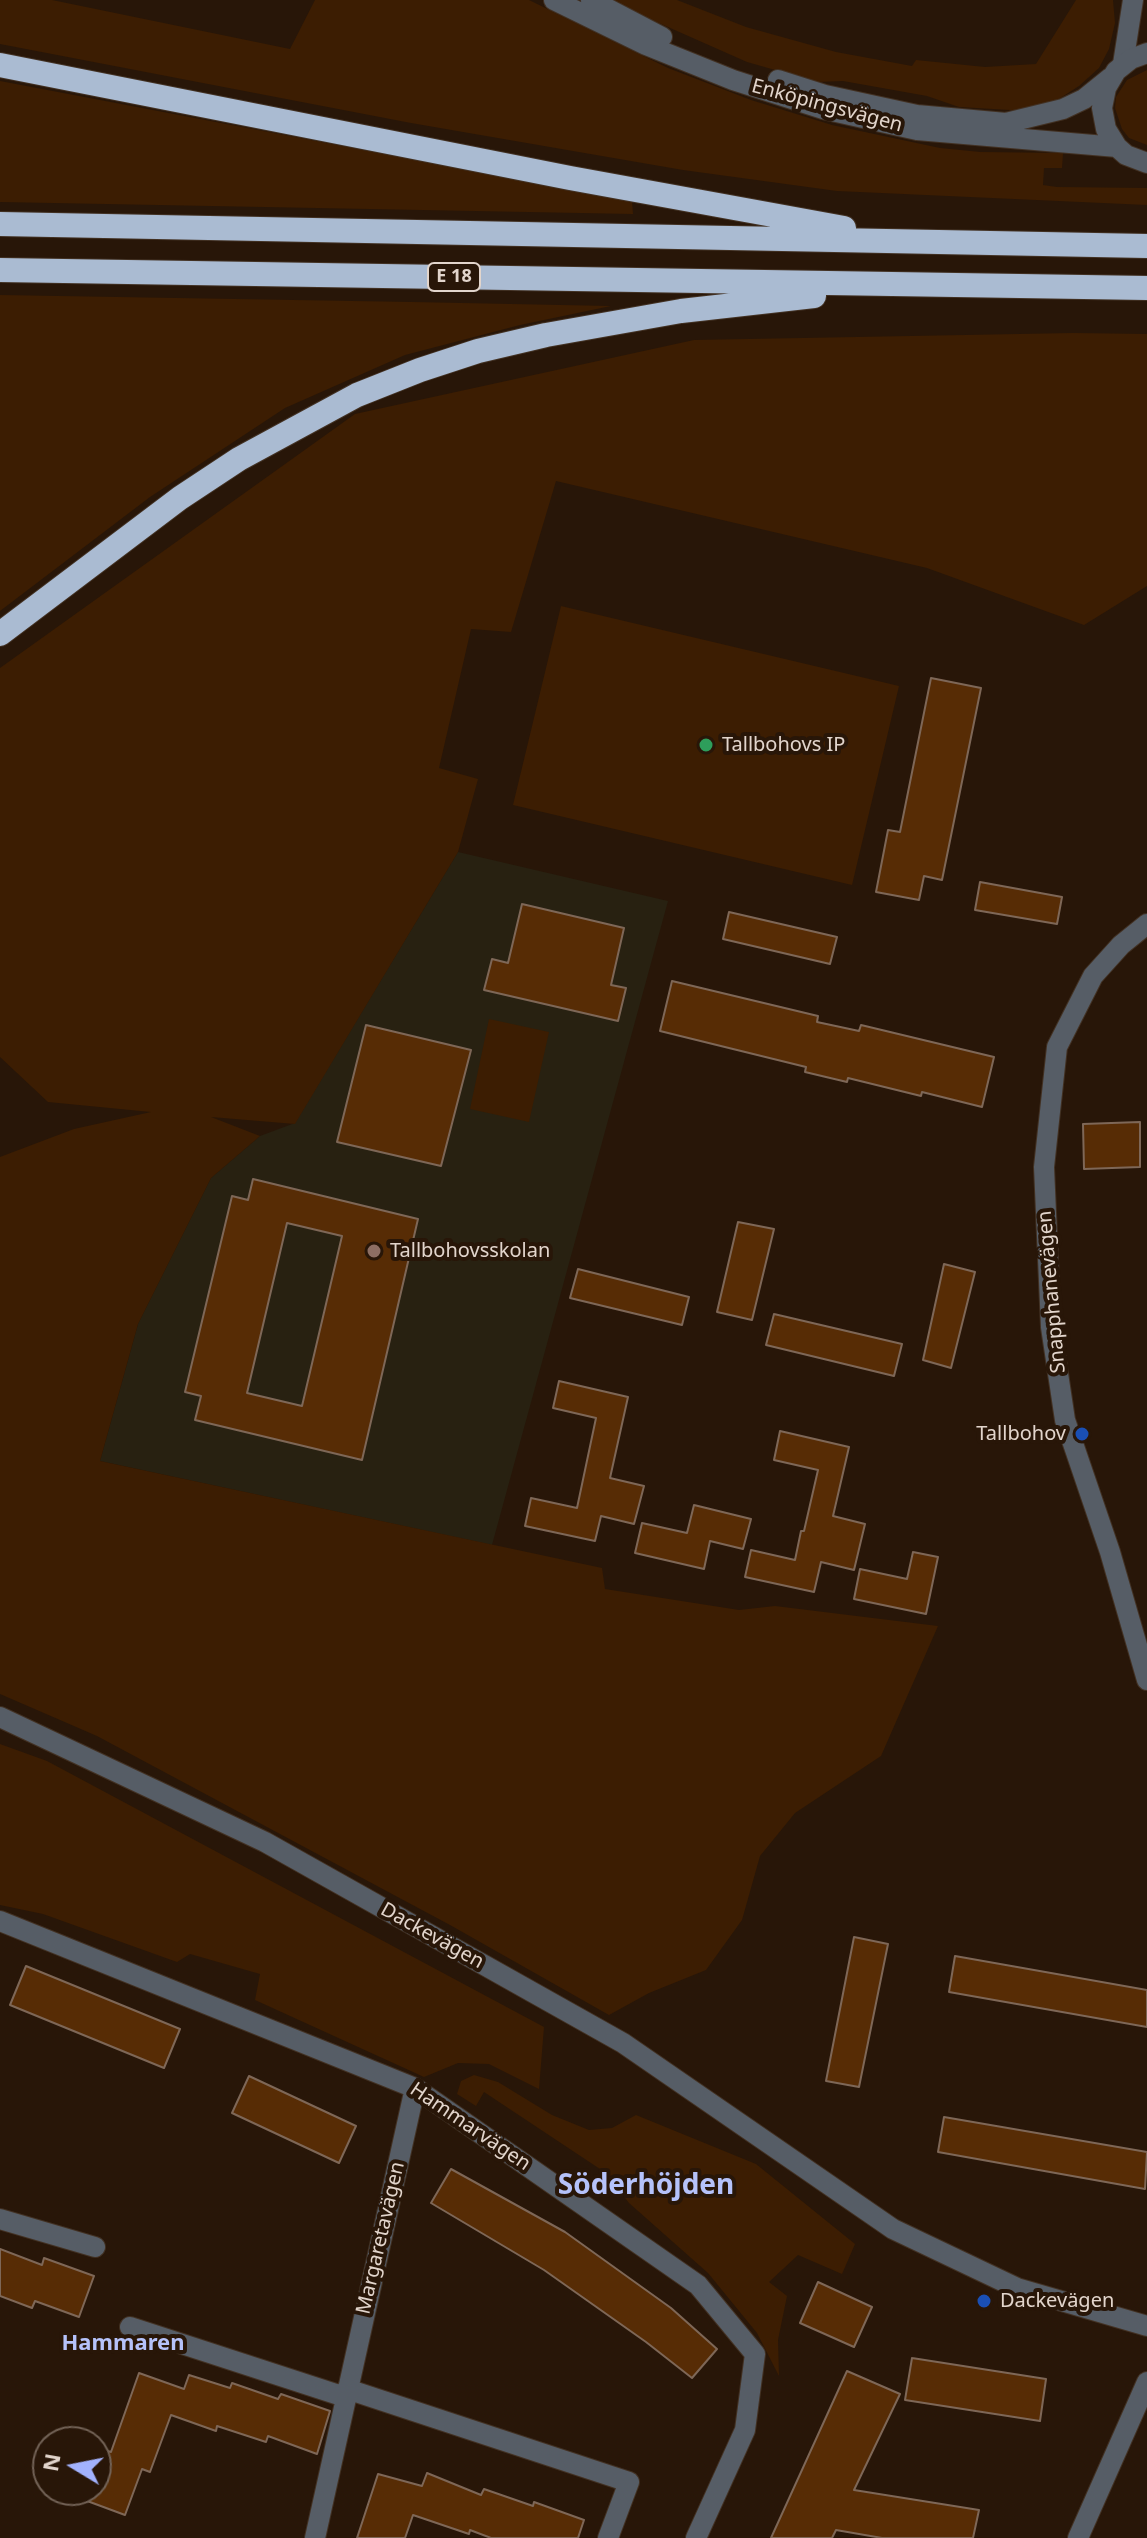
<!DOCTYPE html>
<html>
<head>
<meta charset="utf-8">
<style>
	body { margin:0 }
	#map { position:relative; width:1147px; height:2538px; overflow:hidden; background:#281608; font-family:"Noto Sans",sans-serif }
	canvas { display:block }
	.north { position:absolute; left:32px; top:2426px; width:80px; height:80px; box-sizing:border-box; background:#281608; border:2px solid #726256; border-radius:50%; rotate:280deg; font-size:22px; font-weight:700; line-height:32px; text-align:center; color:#e2d5cc }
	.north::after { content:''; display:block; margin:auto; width:28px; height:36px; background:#a2b2fd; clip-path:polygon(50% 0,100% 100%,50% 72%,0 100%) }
</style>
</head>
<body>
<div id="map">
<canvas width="1147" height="2538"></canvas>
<div class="north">N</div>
</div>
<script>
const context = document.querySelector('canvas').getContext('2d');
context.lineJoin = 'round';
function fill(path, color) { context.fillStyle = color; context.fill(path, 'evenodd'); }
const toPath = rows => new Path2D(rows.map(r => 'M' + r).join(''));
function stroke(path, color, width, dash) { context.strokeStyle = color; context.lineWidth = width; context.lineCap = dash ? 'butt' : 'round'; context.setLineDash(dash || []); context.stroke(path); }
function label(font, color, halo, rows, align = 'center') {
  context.font = font + ' "Noto Sans",sans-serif'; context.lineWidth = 8; context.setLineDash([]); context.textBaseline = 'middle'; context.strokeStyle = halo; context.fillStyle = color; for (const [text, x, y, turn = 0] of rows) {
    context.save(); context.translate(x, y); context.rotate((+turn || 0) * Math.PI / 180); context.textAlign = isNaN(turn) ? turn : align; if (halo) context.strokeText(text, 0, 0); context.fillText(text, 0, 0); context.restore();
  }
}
fill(toPath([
	[458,852,668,901,492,1545,100,1461,138,1324,211,1178,260,1136,295,1123]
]), '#282111');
fill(toPath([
	[0,0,52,0,290,49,315,0,529,0,668,68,751,100,832,125,940,148,980,152,1063,153,1062,168,1044,168,1043,185,1057,187,1147,188,1147,205,837,191,683,170,411,123,0,44],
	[607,0,677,0,746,27,836,52,912,66,916,60,985,67,1036,64,1076,0,1113,0,1115,23,1109,49,1099,68,1079,86,1051,104,1027,111,959,107,927,96,843,81,817,82,747,62],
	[1147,70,1147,145,1129,138,1122,129,1115,108,1116,97,1127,80],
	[0,81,632,201,633,214,0,202],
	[0,295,412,302,611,306,520,325,405,355,285,408,150,497,0,611],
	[1073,333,1147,334,1147,586,1084,625,927,568,556,481,511,632,471,629,439,768,478,779,458,852,295,1124,211,1117,260,1136,211,1178,138,1324,100,1461,602,1568,605,1589,739,1610,775,1606,938,1626,881,1756,795,1813,760,1856,742,1920,706,1970,649,1993,609,2015,450,1925,97,1736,0,1694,0,1157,74,1129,151,1112,48,1102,0,1057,0,668,355,414,694,340],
	[561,606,899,686,852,885,513,805],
	[489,1019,549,1032,529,1122,470,1109],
	[0,1744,47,1761,544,2027,539,2089,489,2064,458,2063,424,2077,255,2000,260,1974,190,1954,177,1962,43,1914,0,1905],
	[474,2075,498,2082,552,2115,589,2130,612,2128,636,2115,756,2164,855,2244,842,2274,798,2255,769,2282,787,2296,778,2340,779,2376,757,2333,708,2273,629,2203,606,2173,484,2092,476,2106,457,2094,461,2081]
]), '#3c1d02');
const building = toPath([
	[931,678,981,688,942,880,924,876,919,900,876,892,888,830,900,832,931,678],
	[980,882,1062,897,1057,924,975,910,980,882],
	[522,904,624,928,611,985,626,988,618,1021,484,990,492,959,508,963,522,904],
	[729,912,837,937,830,964,723,939,729,912],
	[672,981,818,1016,817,1022,859,1031,861,1025,994,1057,982,1107,922,1092,921,1096,848,1078,847,1082,805,1072,806,1067,660,1031,672,981],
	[366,1025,471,1050,441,1166,337,1142,366,1025],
	[1140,1122,1140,1167,1084,1169,1083,1124,1140,1122],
	[253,1179,418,1219,362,1460,195,1420,201,1396,185,1392,232,1196,248,1200,253,1179],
	[287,1223,342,1236,302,1406,247,1393,287,1223],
	[738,1222,774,1229,752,1320,717,1312,738,1222],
	[944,1264,975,1272,951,1368,923,1360,944,1264],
	[578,1269,689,1297,682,1325,570,1298,578,1269],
	[774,1314,902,1344,894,1376,766,1345,774,1314],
	[559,1381,628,1397,610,1478,644,1486,634,1524,601,1516,595,1541,525,1526,531,1498,577,1508,596,1418,553,1408,559,1381],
	[780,1431,849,1447,833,1516,865,1524,854,1570,821,1562,814,1592,745,1577,751,1550,795,1560,801,1531,804,1531,818,1470,774,1460,780,1431],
	[694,1505,751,1519,743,1549,710,1541,704,1569,635,1553,642,1523,687,1533,694,1505],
	[913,1552,938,1557,926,1614,854,1599,860,1569,907,1579,913,1552],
	[854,1937,888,1944,859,2087,826,2081,854,1937],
	[955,1956,1147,1990,1147,2027,949,1992,955,1956],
	[26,1966,180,2029,164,2068,10,2005,26,1966],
	[249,2076,356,2126,339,2163,232,2113,249,2076],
	[944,2117,1147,2152,1145,2189,938,2152,944,2117],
	[451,2169,565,2232,671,2308,717,2349,692,2378,646,2342,544,2270,431,2203,451,2169],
	[0,2249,42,2265,44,2258,94,2276,79,2317,35,2301,32,2308,0,2296,0,2249],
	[818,2282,872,2307,854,2347,800,2323,818,2282],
	[912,2358,1046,2379,1040,2421,905,2400,912,2358],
	[847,2371,900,2394,854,2490,979,2510,973,2538,882,2538,836,2530,832,2538,771,2538,847,2371],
	[139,2373,184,2389,189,2375,230,2388,232,2383,278,2399,281,2394,330,2411,317,2454,268,2436,266,2442,217,2426,216,2431,171,2415,150,2472,142,2469,125,2515,63,2492,63,2490,96,2490,96,2473,104,2450,111,2452,139,2373],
	[427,2473,481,2495,484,2489,533,2506,534,2502,584,2520,578,2538,491,2538,470,2530,469,2534,413,2515,405,2538,357,2538,378,2474,422,2486,427,2473]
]);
fill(building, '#572c05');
stroke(building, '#7e6757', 2);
const minor = toPath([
	[1123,64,1133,0],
	[1147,924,1121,945,1093,976,1057,1047,1044,1167,1051,1327,1065,1420,1110,1552,1147,1680],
	[0,1717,265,1842,623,2043,893,2229,1017,2288,1147,2326],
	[0,1921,415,2088,698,2285,755,2354,745,2430,696,2538],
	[0,2219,95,2247],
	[130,2327,345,2397],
	[347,2389,629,2482,608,2538],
	[315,2538,415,2088],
	[1078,2538,1147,2382]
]);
const tertiary = toPath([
	[554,0,646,45,733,80,823,109,917,130,1117,147],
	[591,0,662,37],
	[1147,53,1131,59,1116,71,1106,88,1102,108,1106,129,1117,147,1126,155,1147,163],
	[778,80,825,95,917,115,1006,123,1063,109,1084,99,1110,78]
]);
const motorway = toPath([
	[0,65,570,178,844,228],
	[0,224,1147,246],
	[0,270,1147,288],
	[0,634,180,498,239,459,357,395,420,370,478,351,546,335,681,311,814,296]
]);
stroke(minor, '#423123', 22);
stroke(tertiary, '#423123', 22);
stroke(motorway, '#423123', 26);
stroke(minor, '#565d66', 20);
stroke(tertiary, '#565d66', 20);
stroke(motorway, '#aabbd2', 24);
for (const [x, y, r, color] of [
	[706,745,8,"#2e9e5b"],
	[374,1251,8,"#8d6e63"],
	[1082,1434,8,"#1a4fb4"],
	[984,2301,8,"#1a4fb4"]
]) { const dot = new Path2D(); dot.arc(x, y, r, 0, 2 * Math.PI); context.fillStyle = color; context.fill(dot); stroke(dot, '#281608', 3); }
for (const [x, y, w] of [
	[454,277,52]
]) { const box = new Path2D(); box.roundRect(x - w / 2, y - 14, w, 28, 6); context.fillStyle = '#281608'; context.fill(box); stroke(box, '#e2d5cc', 2); }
label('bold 18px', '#e2d5cc', null, [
	["E 18",454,277]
]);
label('20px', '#e2d5cc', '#281608', [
	["Enköpingsvägen",827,106,15],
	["Snapphanevägen",1052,1292,-95],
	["Dackevägen",432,1936,29],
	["Hammarvägen",470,2127,34],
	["Margaretavägen",381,2238,-77]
]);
label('20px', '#e2d5cc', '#281608', [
	["Tallbohovs IP",722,745],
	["Tallbohovsskolan",390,1251],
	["Tallbohov",1066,1434,"right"],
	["Dackevägen",1000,2301]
], 'left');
label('bold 22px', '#b5c2fa', '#281608', [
	["Hammaren",123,2344]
]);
label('bold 28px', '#b5c2fa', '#281608', [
	["Söderhöjden",646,2186]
]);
</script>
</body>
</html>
